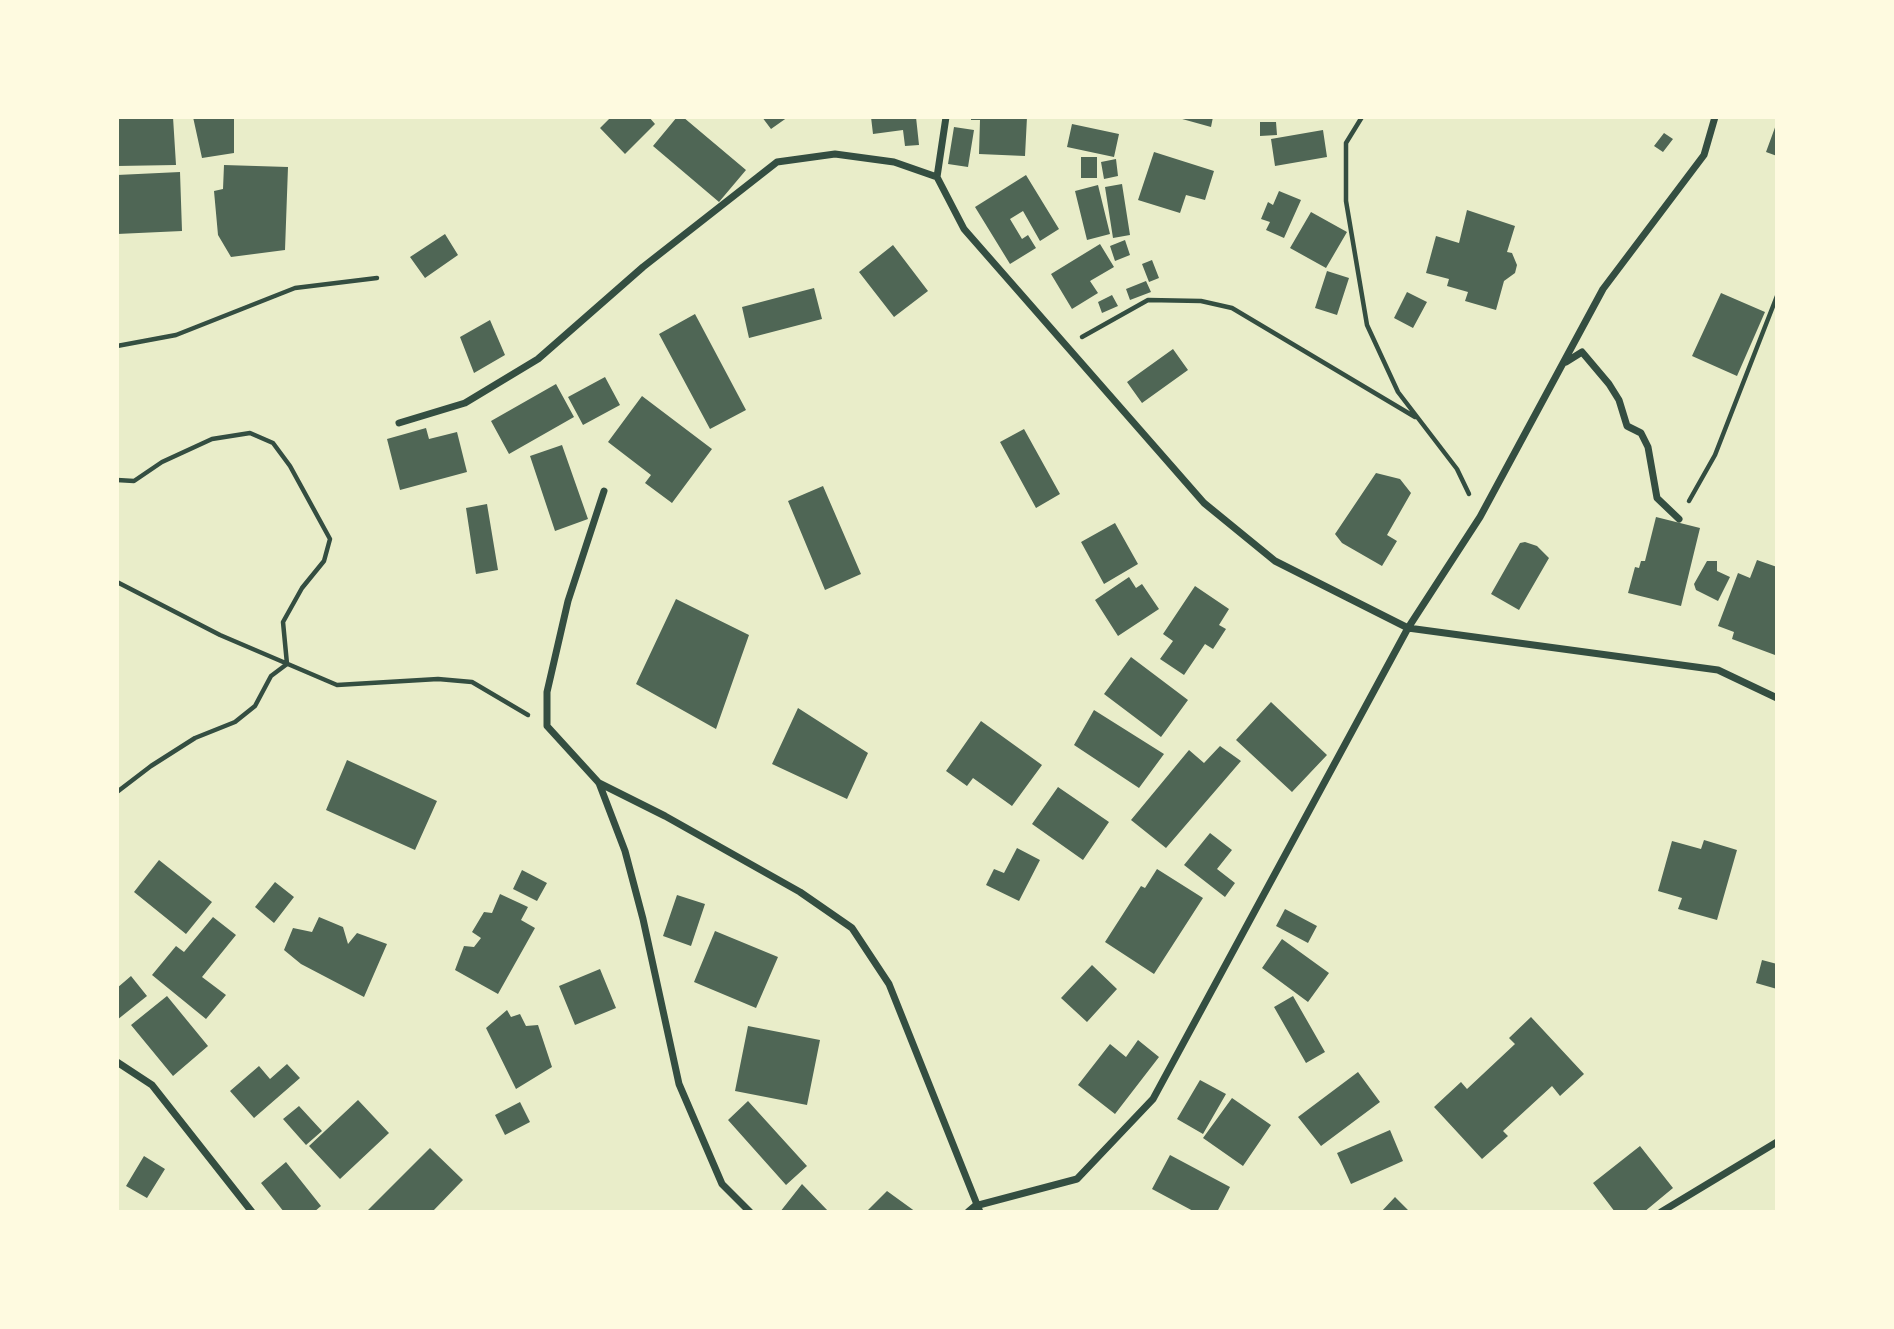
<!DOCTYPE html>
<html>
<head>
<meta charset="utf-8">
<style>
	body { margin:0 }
	#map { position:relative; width:1894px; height:1329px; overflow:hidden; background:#e9edc9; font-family:Raleway,sans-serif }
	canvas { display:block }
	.frame { position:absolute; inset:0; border:119px solid #fefae0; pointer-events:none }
</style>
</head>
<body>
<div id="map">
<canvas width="1894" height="1329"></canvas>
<div class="frame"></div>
</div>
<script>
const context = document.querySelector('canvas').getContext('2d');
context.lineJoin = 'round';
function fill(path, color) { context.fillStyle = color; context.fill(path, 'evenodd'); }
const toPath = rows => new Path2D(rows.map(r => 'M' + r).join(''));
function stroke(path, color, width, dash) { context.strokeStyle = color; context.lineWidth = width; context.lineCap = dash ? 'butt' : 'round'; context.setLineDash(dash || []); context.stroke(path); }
fill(toPath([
	[117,117,173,117,176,165,117,166],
	[193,117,234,117,234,153,202,158],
	[611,117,649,117,655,124,625,154,600,128],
	[677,117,683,117,746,170,719,202,653,146],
	[762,117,788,117,771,129],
	[871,117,916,117,919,145,905,146,903,130,873,134],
	[971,117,1027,117,1025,156,979,154,980,120,971,120],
	[1175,117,1213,117,1211,127],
	[1260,122,1276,122,1277,135,1260,136],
	[1777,122,1777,156,1766,152],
	[1072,124,1119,134,1114,157,1067,147],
	[954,127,974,130,968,167,948,164],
	[1323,130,1327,157,1275,166,1271,139],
	[1664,133,1673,139,1663,152,1654,146],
	[1154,152,1214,171,1205,200,1186,195,1180,213,1138,200],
	[1081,157,1097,157,1097,178,1081,178],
	[1116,159,1118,176,1104,179,1101,162],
	[224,165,288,167,285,250,231,257,218,235,214,191,223,189],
	[180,172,182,231,117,234,117,175],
	[1026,175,1059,229,1040,241,1023,211,1010,219,1022,239,1028,235,1036,248,1010,264,975,207],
	[1122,184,1130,235,1113,238,1105,187],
	[1098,185,1110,234,1087,240,1075,191],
	[1279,191,1301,200,1284,238,1266,230,1270,222,1261,219,1268,202,1273,205],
	[1467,210,1515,226,1507,252,1512,253,1517,265,1515,273,1504,281,1496,310,1465,301,1468,292,1447,286,1449,279,1426,273,1436,236,1459,243],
	[1311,212,1347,232,1326,268,1290,248],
	[445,234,458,255,425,278,410,257],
	[1125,240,1130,255,1115,261,1110,246],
	[1100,244,1114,267,1090,281,1098,293,1072,309,1051,274],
	[893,245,928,291,894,317,859,272],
	[1152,260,1159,278,1149,282,1142,264],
	[1327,271,1349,278,1337,315,1315,308],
	[1146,281,1151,292,1130,300,1126,289],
	[814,288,822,319,749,338,742,307],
	[1407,292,1427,302,1413,328,1394,318],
	[1721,293,1765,312,1737,376,1692,356],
	[1112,295,1118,306,1102,313,1098,302],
	[695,314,746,410,710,429,659,334],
	[490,320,505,355,474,373,460,337],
	[1173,349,1188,370,1142,403,1127,382],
	[605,377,620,405,583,425,568,397],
	[556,384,574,417,509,454,491,421],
	[642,396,712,449,672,503,645,483,651,475,608,442],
	[426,428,429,439,457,432,467,472,400,490,387,439],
	[1024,429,1060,494,1036,508,1000,442],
	[562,445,588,519,555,531,530,456],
	[1376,473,1400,479,1411,493,1387,535,1397,541,1382,566,1342,543,1335,534],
	[823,486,861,574,825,590,788,501],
	[487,504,498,570,476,574,466,508],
	[1656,517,1700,528,1681,606,1628,593,1635,567,1639,568,1641,561,1645,561],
	[1115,523,1138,564,1104,584,1081,542],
	[1525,542,1537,546,1549,558,1519,610,1491,594,1520,543],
	[1757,560,1777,567,1775,655,1732,639,1734,632,1718,626,1738,573,1750,578],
	[1707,561,1717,561,1717,571,1730,577,1718,601,1696,590,1694,584],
	[1129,577,1136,588,1142,584,1159,609,1118,636,1095,600],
	[1195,586,1229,609,1219,625,1226,629,1213,649,1205,644,1184,675,1160,659,1173,641,1163,634],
	[676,599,749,635,716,729,636,684],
	[1131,657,1188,700,1161,737,1104,694],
	[1271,702,1327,755,1292,792,1236,740],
	[798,708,868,753,847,799,772,764],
	[1094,710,1164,754,1139,788,1074,745],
	[981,721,1042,765,1012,806,973,778,967,786,946,771],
	[1220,746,1241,761,1166,848,1131,820,1189,750,1204,763],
	[347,760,437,801,415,850,326,810],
	[1058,787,1109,822,1083,860,1032,824],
	[1210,833,1232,850,1217,869,1235,883,1225,897,1184,865],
	[1704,840,1737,850,1717,920,1678,909,1682,898,1658,891,1672,841,1701,849],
	[1017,848,1040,860,1019,901,986,885,994,869,1004,873],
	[159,860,212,902,186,934,134,892],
	[1157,869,1203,898,1154,974,1105,942,1141,886,1145,888],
	[522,870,547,883,537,901,513,889],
	[275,882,294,897,274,923,255,907],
	[500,894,528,907,521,920,535,928,498,994,455,970,464,946,474,947,481,938,472,932,484,912,492,913],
	[677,895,705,904,691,946,663,936],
	[1285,909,1317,926,1308,943,1276,926],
	[213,917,236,935,202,977,226,995,206,1019,152,975,176,946,184,952],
	[319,917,343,927,348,944,357,933,387,944,364,997,301,964,284,950,293,928,312,932],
	[715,931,778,957,756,1008,694,982],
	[1282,939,1329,973,1308,1002,1262,968],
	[1762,960,1777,964,1777,989,1756,983],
	[1092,965,1117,989,1087,1022,1061,998],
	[600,969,616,1008,575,1025,559,986],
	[131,976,147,996,117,1020,117,988],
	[167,996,208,1046,173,1076,131,1025],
	[1293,996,1325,1052,1306,1063,1274,1007],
	[507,1010,511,1017,520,1014,526,1026,538,1025,552,1067,516,1089,486,1028],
	[1531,1017,1584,1074,1560,1096,1552,1086,1503,1131,1508,1136,1482,1159,1434,1107,1461,1082,1467,1089,1515,1044,1509,1038],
	[748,1026,820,1040,807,1105,735,1091],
	[1138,1040,1159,1057,1115,1114,1078,1085,1110,1044,1126,1057],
	[287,1064,300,1078,254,1118,230,1091,259,1066,270,1079],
	[1358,1072,1380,1102,1321,1146,1298,1117],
	[1200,1080,1226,1094,1203,1134,1177,1119],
	[1232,1098,1271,1125,1243,1166,1203,1138],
	[358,1100,389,1133,340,1179,309,1146],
	[748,1101,807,1166,786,1185,728,1120],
	[520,1102,530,1122,505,1135,495,1115],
	[299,1106,322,1131,306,1145,283,1119],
	[1390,1130,1403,1161,1351,1184,1337,1153],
	[1640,1146,1673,1188,1644,1212,1615,1212,1593,1183],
	[430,1148,463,1180,432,1212,366,1212],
	[1170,1155,1230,1187,1217,1212,1195,1212,1152,1189],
	[144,1156,165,1169,147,1198,126,1186],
	[286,1162,321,1206,314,1212,284,1212,261,1183],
	[802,1184,829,1212,780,1212],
	[887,1191,916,1212,866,1212],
	[1395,1197,1410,1212,1381,1212]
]), '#4f6655');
stroke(toPath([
	[1362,117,1346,143,1346,201,1367,325,1398,392,1457,469,1469,494],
	[1082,337,1148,300,1201,301,1232,308,1415,417],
	[117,346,176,335,295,288,377,278],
	[117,480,134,481,162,462,212,439,250,433,273,443,290,466,330,539,324,561,302,588,283,622,287,664,271,676,255,706,235,722,195,738,151,766,117,792],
	[1689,501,1715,455,1777,296],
	[117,582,220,635,337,685,438,679,472,682,528,715]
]), '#344e41', 4.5);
stroke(toPath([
	[946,117,937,177,964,229,1204,503,1275,561,1408,628,1718,670,1777,698],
	[1566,362,1582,352,1609,384,1619,400,1627,426,1641,433,1648,447,1657,498,1679,519],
	[399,423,465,403,538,359,643,267,777,162,835,154,894,162,937,177],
	[604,491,568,601,547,692,547,726,599,783,625,851,643,919,679,1084,722,1184,750,1212],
	[599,783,665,816,800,892,852,928,889,984,980,1212],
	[117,1062,152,1085,252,1212],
	[968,1212,975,1206,1077,1179,1153,1099,1408,628,1480,517,1603,289,1704,155,1715,117],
	[1661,1212,1777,1142]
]), '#344e41', 7);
</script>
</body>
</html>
